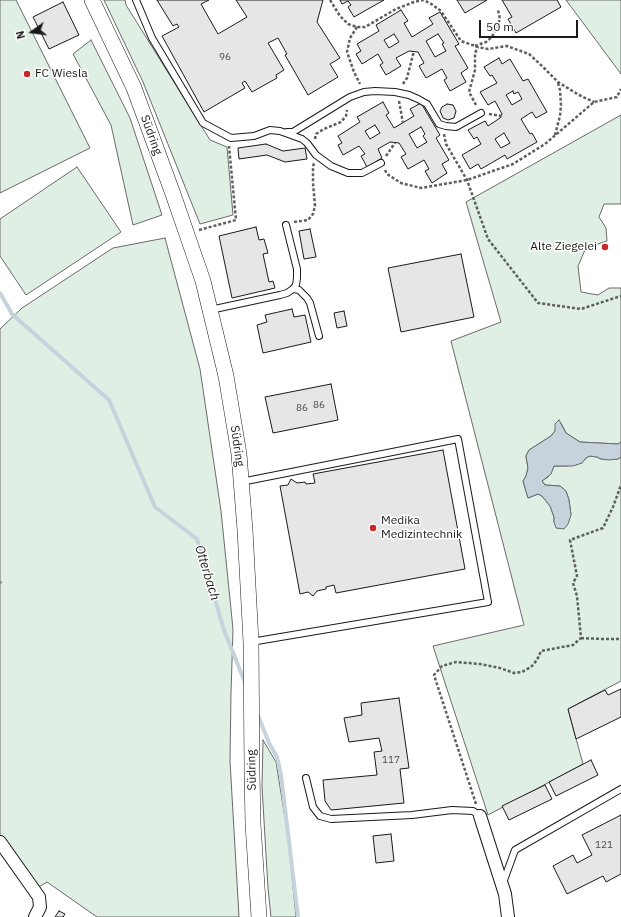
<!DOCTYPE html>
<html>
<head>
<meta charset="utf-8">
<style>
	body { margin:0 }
	#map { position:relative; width:621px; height:917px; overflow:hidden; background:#fff; font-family:"IBM Plex Sans",sans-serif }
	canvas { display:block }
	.north { position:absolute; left:12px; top:12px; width:40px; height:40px; -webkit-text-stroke:3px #fff; paint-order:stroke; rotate:256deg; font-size:11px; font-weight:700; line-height:16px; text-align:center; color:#1a1a1a }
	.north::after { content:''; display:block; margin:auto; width:14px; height:18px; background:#1a1a1a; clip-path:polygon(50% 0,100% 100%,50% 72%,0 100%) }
	.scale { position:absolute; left:479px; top:20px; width:99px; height:18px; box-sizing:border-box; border:2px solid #1a1a1a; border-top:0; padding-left:5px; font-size:12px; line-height:14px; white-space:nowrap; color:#1a1a1a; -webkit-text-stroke:3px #fff; paint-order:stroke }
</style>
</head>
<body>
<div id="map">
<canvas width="621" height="917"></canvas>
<div class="north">N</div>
<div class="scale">50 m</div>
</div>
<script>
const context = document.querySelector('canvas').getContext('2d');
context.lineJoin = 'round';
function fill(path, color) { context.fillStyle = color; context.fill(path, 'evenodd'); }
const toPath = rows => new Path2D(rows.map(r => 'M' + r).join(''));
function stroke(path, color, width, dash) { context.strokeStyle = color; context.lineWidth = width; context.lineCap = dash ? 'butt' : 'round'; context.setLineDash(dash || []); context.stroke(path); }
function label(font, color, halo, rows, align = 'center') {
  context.font = font + ' "IBM Plex Sans",sans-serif'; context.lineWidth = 3; context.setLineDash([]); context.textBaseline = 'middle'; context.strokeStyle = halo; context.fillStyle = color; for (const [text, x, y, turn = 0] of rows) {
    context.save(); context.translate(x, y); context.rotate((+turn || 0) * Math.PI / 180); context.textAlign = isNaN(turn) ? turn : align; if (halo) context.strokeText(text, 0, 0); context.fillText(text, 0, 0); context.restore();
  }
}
const green = toPath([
	[0,0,16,0,90,148,0,193,0,0],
	[104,0,125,0,126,5,210,140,227,147,233,215,200,224,143,82,104,0],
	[566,0,621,0,621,74,566,0],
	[91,40,130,118,162,215,133,225,111,125,73,54,91,40],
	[621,115,621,204,604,204,599,217,606,228,607,241,595,245,585,250,578,266,581,292,598,295,609,288,621,288,621,442,618,444,580,442,566,433,561,423,551,436,529,450,526,456,528,468,526,476,523,481,528,498,538,494,542,496,550,506,554,517,554,522,571,515,569,500,566,491,560,486,545,485,542,481,548,477,554,466,566,466,582,463,586,458,590,456,597,457,601,459,618,459,621,457,621,681,568,709,583,764,488,815,433,646,524,625,451,341,501,322,466,202,621,115],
	[77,167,121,232,26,295,0,256,0,219,77,167],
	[165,238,200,369,221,511,233,629,231,693,230,761,239,917,97,917,47,882,37,888,0,835,0,584,2,582,0,582,0,329,22,308,113,248,165,238],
	[263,740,276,762,288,837,296,917,271,917,268,888,262,787,263,740]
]);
fill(green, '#e0efe3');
stroke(green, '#6a6a6a', 1);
const water = toPath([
	[559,420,566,433,580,442,618,444,621,442,621,457,618,459,609,460,601,459,597,457,590,456,586,458,582,463,573,466,554,466,551,474,542,481,545,485,560,486,566,491,569,500,571,515,568,524,564,529,556,528,554,522,554,517,550,506,542,496,538,494,528,498,523,481,526,476,528,468,526,456,529,450,551,436,555,431,555,424,559,420]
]);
fill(water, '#c6d2dc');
stroke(water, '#6a6a6a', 1);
stroke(toPath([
	[0,293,12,314,109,400,155,507,197,539,224,630,246,685],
	[257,713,269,743,277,757,281,775,298,917]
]), '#c6d2dc', 4);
const building = toPath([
	[157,0,209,0,201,4,218,34,247,17,236,0,323,0,317,22,340,58,330,64,338,77,308,95,285,55,287,54,278,38,268,43,284,70,276,75,277,78,252,92,245,81,242,83,245,88,204,112,162,36,179,27,177,24,173,26,157,0],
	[340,0,384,0,354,17,348,7,351,5,348,1,342,4,340,0],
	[457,0,487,0,465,13,457,0],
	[502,0,557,0,561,7,516,33,508,19,512,17,502,0],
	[63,2,79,35,49,49,33,17,63,2],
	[401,10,408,21,404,23,412,37,433,24,429,18,440,12,459,44,455,46,468,68,461,73,466,82,450,91,444,80,447,78,442,69,426,78,419,66,424,63,418,52,409,51,396,58,401,66,386,75,380,65,383,63,378,54,362,64,356,54,361,51,357,44,379,31,376,25,401,10],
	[394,34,399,42,389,48,384,40,394,34],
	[438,34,444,43,442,44,446,51,435,57,426,41,438,34],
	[499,58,502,64,510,59,523,81,528,79,547,112,536,118,532,112,521,119,530,134,532,133,537,142,507,159,505,155,481,169,478,164,470,169,462,155,481,144,477,137,474,139,468,130,485,121,488,126,500,118,502,114,495,101,488,105,480,92,497,83,492,75,490,76,484,67,499,58],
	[513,91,514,94,518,92,522,99,512,105,506,95,513,91],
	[504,133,510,143,501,148,495,139,504,133],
	[383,102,389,113,386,115,394,128,414,116,410,109,421,103,440,135,436,138,449,160,442,164,447,173,432,183,425,171,429,169,424,160,408,169,401,157,406,154,399,143,390,142,378,149,382,158,367,167,361,156,365,154,359,146,343,155,338,145,342,143,338,136,360,122,357,117,383,102],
	[375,125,380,133,370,139,365,131,375,125],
	[421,127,425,134,423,136,427,142,417,148,409,134,421,127],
	[447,104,453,105,456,111,454,118,448,120,443,118,440,111,442,107,447,104],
	[266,144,283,151,305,148,307,159,285,162,267,155,239,159,238,148,266,144],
	[256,227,259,240,264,239,268,253,263,254,269,282,273,281,275,288,232,298,219,236,256,227],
	[310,229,316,257,304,259,299,231,310,229],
	[461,254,474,317,401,332,388,268,461,254],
	[292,309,294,317,305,315,311,342,263,353,257,325,267,322,265,315,292,309],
	[344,311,347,326,337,328,334,313,344,311],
	[331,384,338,420,273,433,265,397,331,384],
	[443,450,465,569,336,593,334,585,326,587,326,589,317,591,313,596,308,592,300,594,280,486,288,485,291,479,297,483,305,482,306,484,315,483,313,474,443,450],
	[621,689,621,717,576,739,568,709,605,690,608,695,621,689],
	[399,698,409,768,400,769,404,803,331,810,325,801,323,780,377,775,374,752,382,751,379,738,349,742,344,718,362,715,361,703,399,698],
	[591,760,598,775,556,796,549,782,591,760],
	[545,785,552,799,509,820,502,806,545,785],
	[621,815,621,874,606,882,603,876,567,894,553,866,573,855,577,863,592,855,582,835,621,815],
	[391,834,394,861,376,863,373,836,391,834],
	[59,911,65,914,63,917,55,917,59,911]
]);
fill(building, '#e6e6e6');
stroke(building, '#1a1a1a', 1);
const service = toPath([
	[136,0,152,38,203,123,231,138,254,136,270,130,280,131,302,139,307,143,316,155,331,166,348,173,362,173,381,163],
	[287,132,293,132,350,97,364,92,375,91,395,92,409,95,418,99,427,104,439,124,446,126,456,127,481,113],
	[293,289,299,290,307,298,310,303,319,336],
	[210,310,280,295,287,293,293,289,296,285,297,278,297,269,286,225],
	[241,482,458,439,488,602,251,642],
	[306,778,313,807,320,816,331,819,412,815,452,810,473,811,480,816],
	[503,883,515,850,621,789]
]);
const minor = toPath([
	[480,816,505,894,508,917],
	[0,842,39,897,40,907,35,917]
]);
const tertiary = toPath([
	[92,0,134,88,173,194,203,281,226,376,239,454,245,530,251,642,252,772,253,824,259,917]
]);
stroke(service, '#1a1a1a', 8);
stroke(minor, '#1a1a1a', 14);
stroke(tertiary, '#1a1a1a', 16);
stroke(toPath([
	[330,0,340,16,348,24,357,27,365,27,396,9,414,2,423,0,430,3,441,11,461,41,478,47,488,49,507,46,529,54,542,66,558,82,579,95,594,102],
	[357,27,350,38,347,52,354,72,360,84],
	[475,46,486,42,492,37,496,29,500,19,498,10],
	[403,84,407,78,414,51],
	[399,101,403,123],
	[476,105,469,92,475,70,475,53,478,47],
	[489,114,502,116],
	[444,134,446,144,467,180,488,239,538,303,581,309,621,296],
	[555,135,560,116,561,105,560,90,558,83],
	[315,139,316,134,324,129,341,122,346,116,347,110],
	[386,156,395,143],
	[385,170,387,174,401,183,421,188,467,180,513,164,545,144,594,102,617,97,621,89],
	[294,222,308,220,313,214,315,206,313,183,313,167,314,163],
	[199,230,236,220,229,146],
	[581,638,602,639,621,639],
	[476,804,434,675,442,666,456,662,480,664,500,668,514,673,522,672,531,667,537,660,541,651,573,645,581,638,577,596,573,583,577,576,570,540,603,528,613,507,621,485]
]), '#5f5f5f', 2.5, [3, 2]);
stroke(service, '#fff', 6);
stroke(minor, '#fff', 12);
stroke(tertiary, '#fff', 15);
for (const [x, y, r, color] of [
	[27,74,4,"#c62828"],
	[605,247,4,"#c62828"],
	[373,528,4,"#c62828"]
]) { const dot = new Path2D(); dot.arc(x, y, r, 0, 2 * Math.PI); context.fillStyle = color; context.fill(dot); stroke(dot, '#fff', 1.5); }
label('10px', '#4d4d4d', null, [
	["96",225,57],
	["86",319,405],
	["86",302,408],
	["117",391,760],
	["121",604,845]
]);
label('12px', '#1a1a1a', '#fff', [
	["FC Wiesla",35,74],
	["Alte Ziegelei",597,247,"right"],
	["Medika",381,521],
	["Medizintechnik",381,535]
], 'left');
label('12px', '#1a1a1a', '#fff', [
	["Südring",151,135,70],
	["Südring",237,446,82],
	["Südring",252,770,-91]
]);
label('italic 13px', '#1a1a1a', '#fff', [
	["Otterbach",207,573,73]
]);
</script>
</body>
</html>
